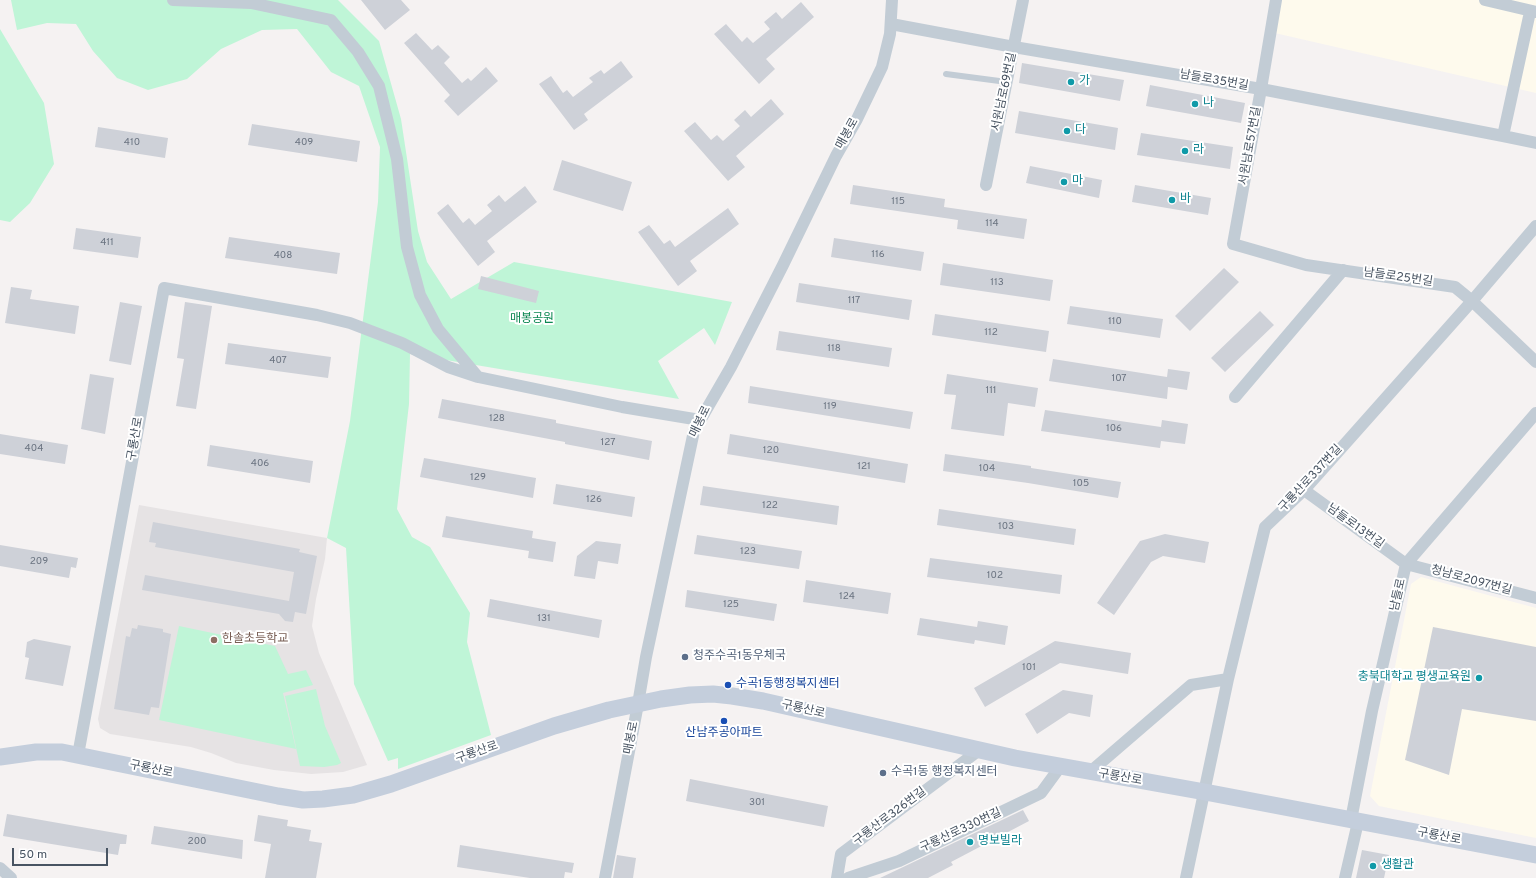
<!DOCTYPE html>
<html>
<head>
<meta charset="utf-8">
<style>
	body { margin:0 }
	#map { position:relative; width:1536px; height:878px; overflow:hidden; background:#f5f2f2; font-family:Overpass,sans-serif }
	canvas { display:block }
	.scale { position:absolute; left:12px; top:848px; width:96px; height:18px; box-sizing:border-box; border:2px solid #485462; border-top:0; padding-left:5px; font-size:12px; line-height:14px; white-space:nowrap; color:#485462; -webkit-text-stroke:3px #fff; paint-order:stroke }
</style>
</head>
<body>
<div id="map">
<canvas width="1536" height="878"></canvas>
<div class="scale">50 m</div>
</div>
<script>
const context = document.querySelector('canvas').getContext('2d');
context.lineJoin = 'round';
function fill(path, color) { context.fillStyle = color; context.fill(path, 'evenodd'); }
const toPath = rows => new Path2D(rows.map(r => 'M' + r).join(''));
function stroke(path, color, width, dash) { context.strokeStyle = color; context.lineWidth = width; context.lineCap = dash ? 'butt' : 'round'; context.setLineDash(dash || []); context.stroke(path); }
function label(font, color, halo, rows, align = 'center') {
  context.font = font + ' Overpass,"Noto Sans KR",sans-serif'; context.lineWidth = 4; context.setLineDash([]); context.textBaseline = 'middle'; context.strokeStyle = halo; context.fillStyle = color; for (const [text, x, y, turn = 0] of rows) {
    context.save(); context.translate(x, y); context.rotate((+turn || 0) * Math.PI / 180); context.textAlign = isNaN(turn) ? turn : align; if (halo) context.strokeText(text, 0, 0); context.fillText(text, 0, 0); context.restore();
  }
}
fill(toPath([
	[1273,0,1536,0,1536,93,1266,31],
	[1421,577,1536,608,1536,838,1379,806,1370,796,1411,584]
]), '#fefaed');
fill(toPath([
	[139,505,327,538,325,559,316,599,312,626,319,653,367,765,343,772,311,774,274,770,236,763,211,753,191,747,110,734,100,728,98,719]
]), '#e6e3e4');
fill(toPath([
	[11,0,338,0,379,41,401,119,418,231,427,262,451,299,514,262,732,302,715,345,704,328,658,361,679,399,410,354,409,404,397,509,412,537,430,547,470,613,467,642,491,735,398,769,398,758,388,761,354,684,346,548,327,538,350,421,378,202,380,147,359,86,331,72,297,29,262,30,221,49,187,79,148,90,117,78,93,51,76,24,47,23,17,30],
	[0,29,44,103,54,164,30,203,10,222,0,220],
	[179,626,275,646,288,674,306,670,313,685,283,693,296,749,159,720],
	[316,689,325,726,341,763,337,765,324,767,300,766,285,696]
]), '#bff5d7');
fill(toPath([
	[361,0,401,0,410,10,385,30],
	[801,2,814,17,766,59,775,69,759,84,714,34,726,24,742,42,747,37,753,43,770,29,764,22,776,12,782,19],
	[416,33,432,50,438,45,450,57,444,63,462,83,468,78,471,81,486,67,498,81,458,116,444,101,450,95,404,43],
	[621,61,633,77,584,114,588,120,574,130,539,84,551,76,563,93,567,90,573,97,593,82,589,78,601,70,604,74],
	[1022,63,1124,80,1120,101,1019,83],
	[1150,85,1245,103,1241,123,1146,106],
	[771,99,784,114,736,156,745,167,728,181,684,131,695,122,711,140,717,135,723,141,740,126,734,120,745,110,751,117],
	[1019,111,1118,128,1115,150,1015,133],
	[252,124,360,141,357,162,248,145],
	[98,127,168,138,165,158,95,147],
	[1141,133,1233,147,1230,169,1137,155],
	[562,160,632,182,623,211,553,190],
	[1030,166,1102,180,1099,198,1026,183],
	[853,185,945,199,944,207,1027,219,1024,239,957,229,958,220,850,204],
	[1135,185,1211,198,1208,215,1132,202],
	[525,186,537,202,487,241,495,252,478,266,437,213,448,204,463,223,469,218,475,225,492,211,487,205,499,195,505,202],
	[728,208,739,224,690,261,697,271,678,286,638,232,649,225,664,244,670,240,675,247],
	[76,228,141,237,138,258,73,249],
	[229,237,340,253,337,274,225,258],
	[834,238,924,252,921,271,831,257],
	[943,263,1053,280,1050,301,940,285],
	[1224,268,1239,282,1190,331,1175,316],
	[481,276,539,291,536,303,478,289],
	[799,283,912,300,909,320,796,302],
	[11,287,32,290,30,299,79,306,75,334,5,323],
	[120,302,142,306,131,365,109,361],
	[185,302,212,306,196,409,176,406,184,359,177,358],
	[1070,306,1163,319,1160,338,1067,324],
	[1260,311,1274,325,1225,372,1211,358],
	[935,314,1049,331,1046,352,932,335],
	[779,331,892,348,889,367,776,350],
	[228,343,331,357,328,378,225,364],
	[1053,359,1167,377,1168,369,1190,372,1187,390,1168,387,1167,399,1049,381],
	[90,374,114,378,105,434,81,429],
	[947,374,1038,388,1035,407,1008,403,1004,436,951,429,956,395,944,394],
	[750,386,913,412,910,429,748,403],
	[442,399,556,420,556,423,652,441,649,460,565,444,565,442,438,418],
	[1045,410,1161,427,1162,420,1188,424,1185,444,1161,441,1160,448,1041,431],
	[0,434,68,445,65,464,0,454],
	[730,434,908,464,905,483,727,454],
	[210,445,313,461,310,483,207,466],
	[945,454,1031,466,1031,468,1121,482,1118,498,1028,483,943,471],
	[424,458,536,478,533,498,420,477],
	[556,484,635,497,632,517,553,504],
	[703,486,839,506,837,525,700,505],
	[939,509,1076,529,1074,545,937,525],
	[446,516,533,531,532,538,556,542,553,562,528,558,529,551,442,537],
	[153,522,300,549,299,552,317,556,306,614,295,612,293,622,285,621,279,614,142,590,145,575,289,601,294,572,155,547,156,543,149,542],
	[1165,534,1209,542,1205,563,1163,556,1151,562,1114,615,1097,603,1140,541],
	[697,535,802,551,799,569,694,554],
	[596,541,621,544,618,564,598,561,595,579,574,576,577,556],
	[0,545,78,558,76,568,71,567,69,578,0,566],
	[930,558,1062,575,1060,594,927,577],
	[806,580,891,593,888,614,803,602],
	[687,590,777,604,774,621,685,607],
	[490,599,602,620,599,638,487,617],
	[920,618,977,627,978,621,1008,626,1005,645,975,640,974,644,917,635],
	[138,625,163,629,163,632,171,634,159,708,151,707,149,715,114,709,126,636,130,637,132,628,137,629],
	[1433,627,1536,647,1536,721,1462,709,1449,775,1405,760],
	[34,639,71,646,63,686,25,679,29,658,25,657,27,642],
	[1055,641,1131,653,1128,674,1060,663,985,707,974,688],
	[1063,690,1093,695,1090,717,1069,713,1037,734,1025,714],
	[690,779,828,806,824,827,686,801],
	[1023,810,1029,821,951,862,953,865,928,878,880,878],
	[7,814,127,835,126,844,120,844,118,855,3,836],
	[258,815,288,820,287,826,311,830,309,841,322,843,316,878,265,878,271,844,254,841],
	[154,826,243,840,242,859,151,844],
	[460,845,574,863,572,873,565,872,564,878,530,878,457,867],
	[1362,850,1389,855,1384,878,1356,878],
	[617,855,636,858,633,878,613,878]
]), '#ced1d8');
stroke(toPath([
	[946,74,1007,82]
]), '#c2ccd5', 6);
stroke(toPath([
	[173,0,251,3,331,20,358,52,379,86,397,159,407,247,420,295,438,329,478,377],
	[1276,0,1261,89,1233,244,1306,265,1455,287,1472,301,1536,362],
	[1485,0,1536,12],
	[891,24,1014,47,1261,89,1503,136,1536,143],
	[1503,136,1530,12],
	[986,185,1023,0],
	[1235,397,1343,270],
	[1304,490,1406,564,1536,598],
	[78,755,164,288,317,315,350,323,402,343,448,367,478,377,622,407,700,420],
	[1090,772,1191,685,1228,679],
	[1351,820,1372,711,1406,564,1536,413],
	[0,868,11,878],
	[605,878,638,704,646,657,694,431,731,367,783,265,836,156,857,119,882,67,890,34,892,0],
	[837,878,841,854,978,751],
	[848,878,899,861,1041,793,1060,767],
	[1186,878,1228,679,1265,527,1304,490,1472,301,1536,226],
	[1345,878,1358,822]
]), '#c2ccd5', 12);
stroke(toPath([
	[0,757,36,752,62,752,278,796,303,800,323,799,353,795,391,784,554,726,609,710,661,699,690,695,713,694,732,696,763,701,1015,758,1205,792,1536,855]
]), '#c4cedc', 17);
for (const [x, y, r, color] of [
	[1071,82,4,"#0f9aa8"],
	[1195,104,4,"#0f9aa8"],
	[1067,131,4,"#0f9aa8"],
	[1185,151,4,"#0f9aa8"],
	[1064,182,4,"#0f9aa8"],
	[1172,200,4,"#0f9aa8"],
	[214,640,4,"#8d6e63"],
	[685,657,4,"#5c6f8a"],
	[1479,678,4,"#0f9aa8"],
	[728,685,4,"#1a4fb4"],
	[724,721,4,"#1a4fb4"],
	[883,773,4,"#5c6f8a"],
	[970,842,4,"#0f9aa8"],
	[1373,866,4,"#0f9aa8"]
]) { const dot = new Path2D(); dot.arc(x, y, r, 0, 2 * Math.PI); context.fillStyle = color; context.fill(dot); stroke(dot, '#fff', 1.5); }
label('10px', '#6a7380', null, [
	["410",132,143],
	["409",304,143],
	["115",898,202],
	["114",992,224],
	["411",107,243],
	["116",878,255],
	["408",283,256],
	["113",997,283],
	["117",854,301],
	["110",1115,322],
	["112",991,333],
	["118",834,349],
	["407",278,361],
	["107",1119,379],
	["111",991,391],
	["119",830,407],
	["128",497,419],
	["106",1114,429],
	["127",608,443],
	["404",34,449],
	["120",771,451],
	["406",260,464],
	["121",864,467],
	["104",987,469],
	["129",478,478],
	["105",1081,484],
	["126",594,500],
	["122",770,506],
	["103",1006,527],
	["123",748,552],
	["209",39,562],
	["102",995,576],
	["124",847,597],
	["125",731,605],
	["131",544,619],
	["101",1029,668],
	["301",757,803],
	["200",197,842]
]);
label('12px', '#485462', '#fff', [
	["남들로35번길",1214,81,10],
	["서원남로69번길",1005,92,-78],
	["매봉로",848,134,-61],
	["서원남로57번길",1251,146,-80],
	["남들로25번길",1398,278,8],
	["매봉로",701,422,-64],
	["구룡산로",136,439,-80],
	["구룡산로337번길",1311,479,-47],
	["남들로13번길",1355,527,36],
	["청남로2097번길",1471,581,15],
	["남들로",1399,595,-77],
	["구룡산로",803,710,13],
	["매봉로",632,738,-79],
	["구룡산로",477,753,-19],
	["구룡산로",151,770,12],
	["구룡산로",1120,778,10],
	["구룡산로326번길",890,817,-37],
	["구룡산로330번길",961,831,-25],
	["구룡산로",1439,837,11]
]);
label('12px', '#0d838f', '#fff', [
	["가",1079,82],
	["나",1203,104],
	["다",1075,131],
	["라",1193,151],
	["마",1072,182],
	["바",1180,200],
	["충북대학교 평생교육원",1471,678,"right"],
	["명보빌라",978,842],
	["생활관",1381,866]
], 'left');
label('12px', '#0e8853', '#fff', [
	["매봉공원",532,320]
]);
label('12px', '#785e54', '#fff', [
	["한솔초등학교",222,640]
], 'left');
label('12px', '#4e5e75', '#fff', [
	["청주수곡1동우체국",693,657],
	["수곡1동 행정복지센터",891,773]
], 'left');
label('12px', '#164399', '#fff', [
	["수곡1동행정복지센터",736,685],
	["산남주공아파트",724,734,"center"]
], 'left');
</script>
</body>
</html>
